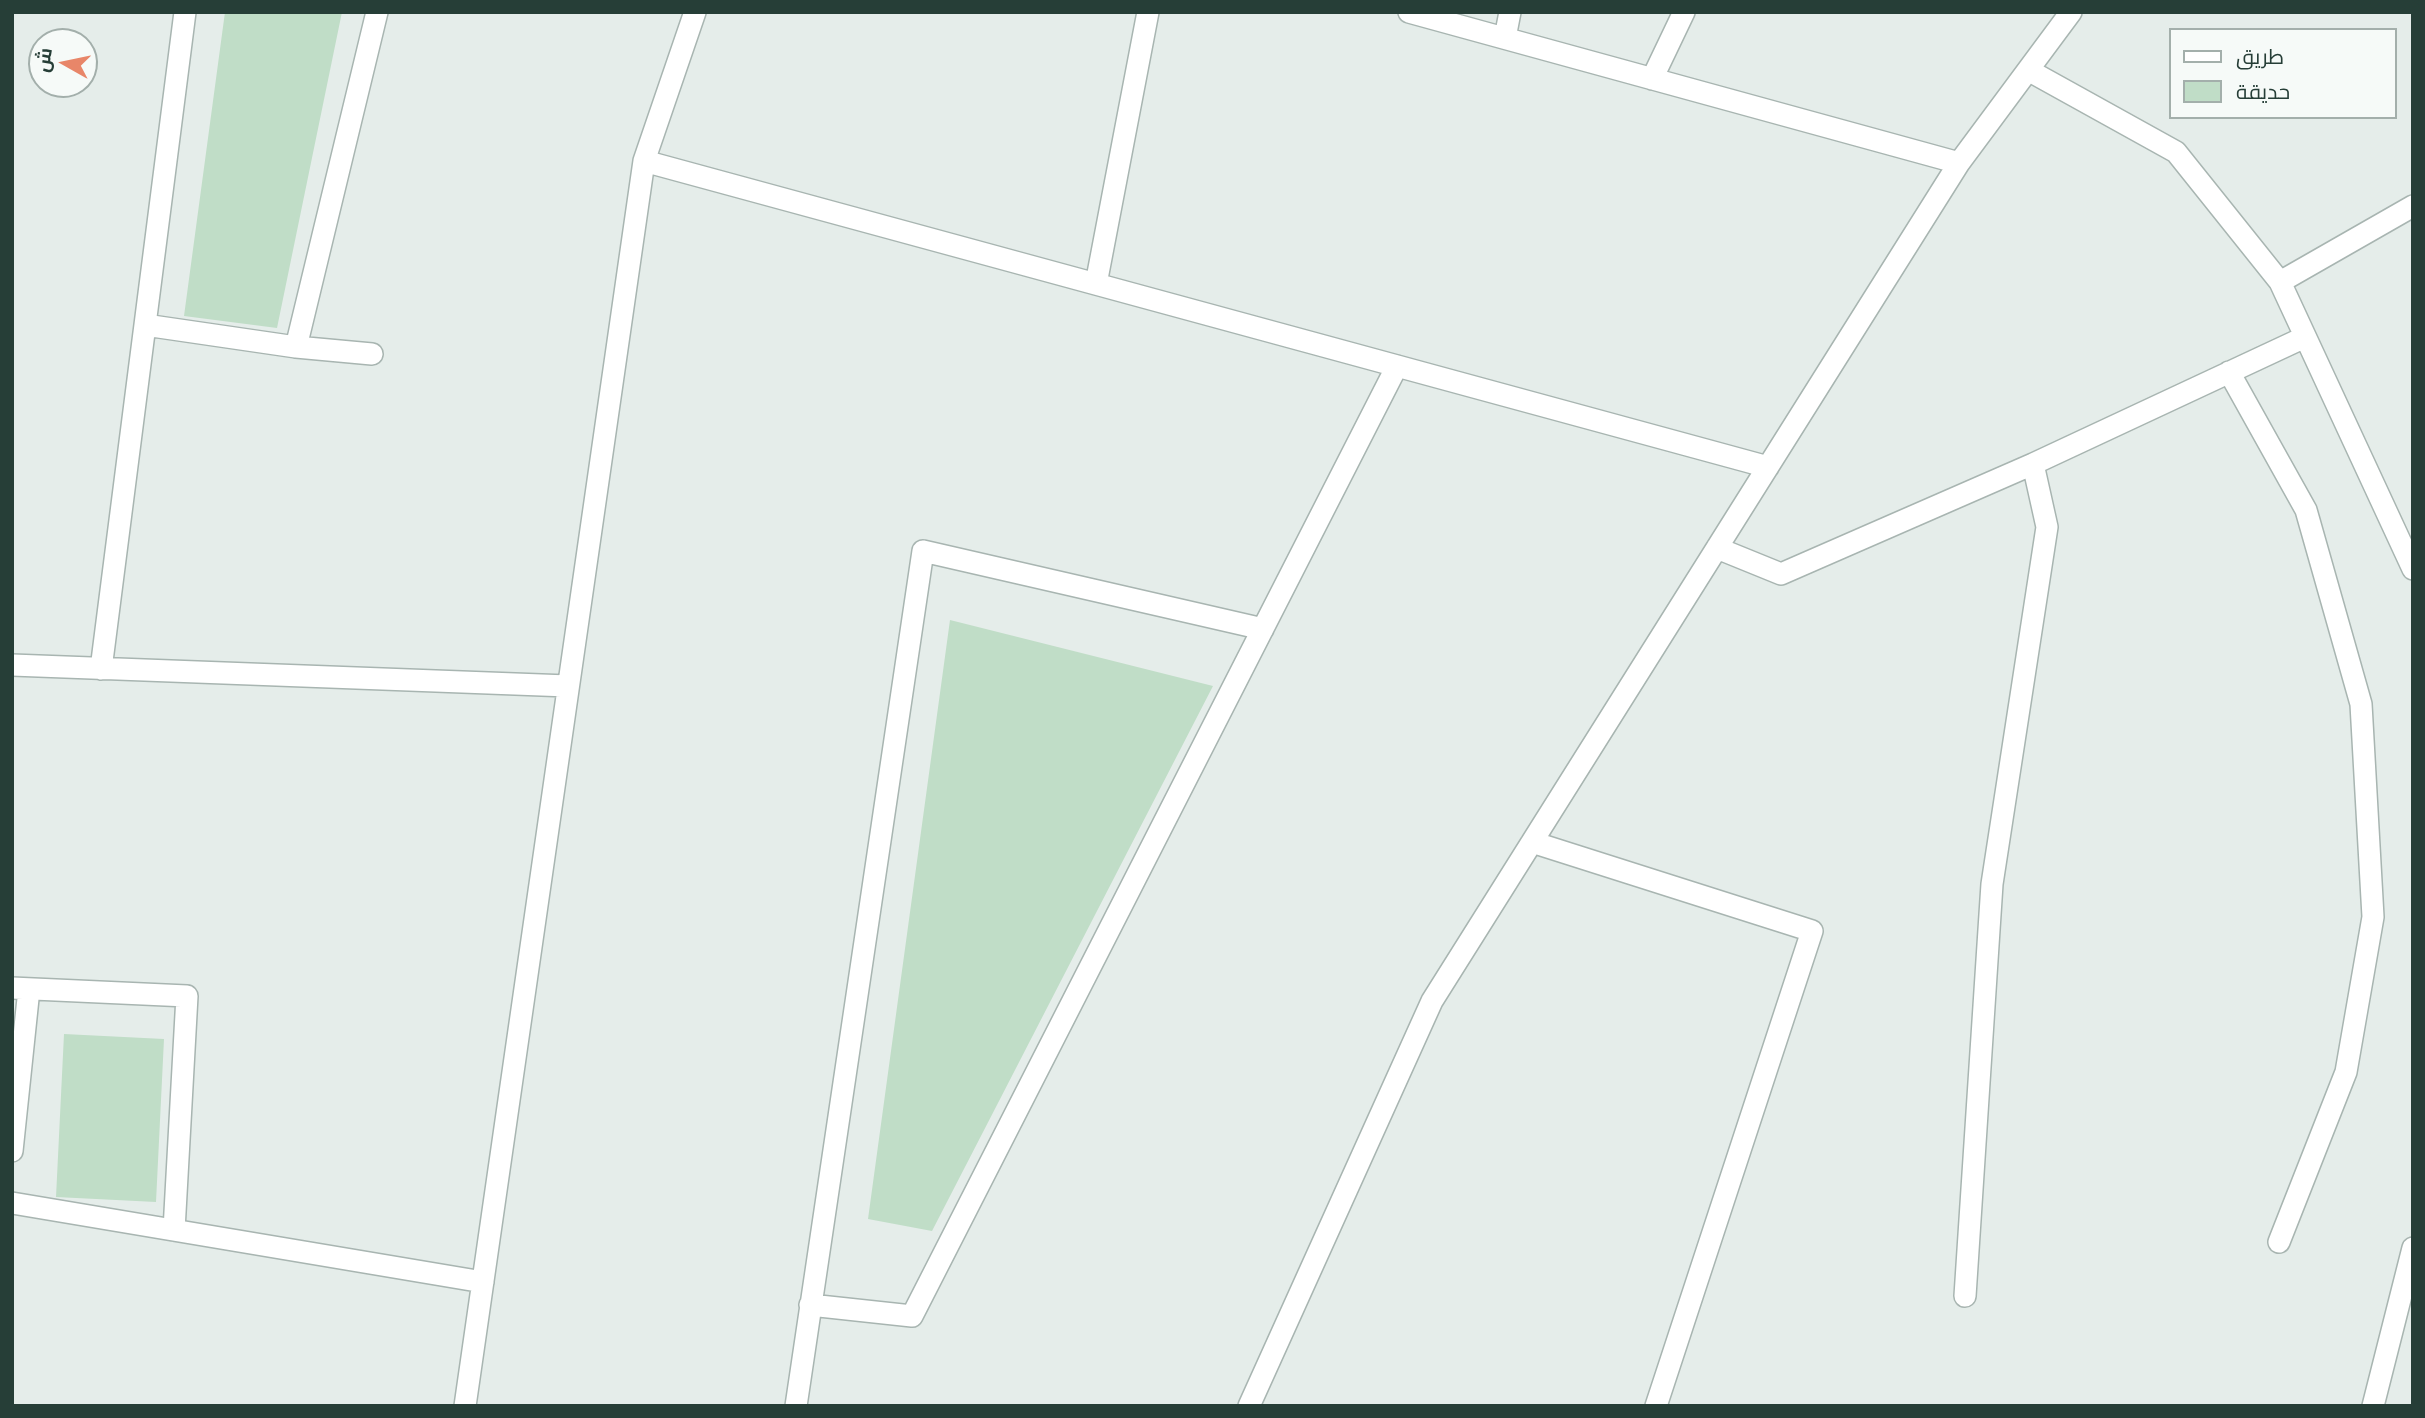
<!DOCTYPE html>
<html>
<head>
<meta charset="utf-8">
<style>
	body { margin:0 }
	#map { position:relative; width:2425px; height:1418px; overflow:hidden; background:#e5edea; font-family:Inter,Cairo,sans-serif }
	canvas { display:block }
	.frame { position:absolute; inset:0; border:14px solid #263e37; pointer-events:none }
	.legend { position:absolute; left:2169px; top:28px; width:228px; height:91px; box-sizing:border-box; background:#f6faf8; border:2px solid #a3afab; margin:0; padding:9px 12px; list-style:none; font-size:21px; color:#263e37 }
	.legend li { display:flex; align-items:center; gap:14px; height:35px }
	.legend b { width:35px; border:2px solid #a3afab }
	.north { position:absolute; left:28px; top:28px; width:70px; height:70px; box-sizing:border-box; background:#f6faf8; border:2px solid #a3afab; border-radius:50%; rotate:279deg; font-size:19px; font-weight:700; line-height:28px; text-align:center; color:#263e37 }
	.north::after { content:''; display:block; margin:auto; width:24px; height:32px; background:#e88669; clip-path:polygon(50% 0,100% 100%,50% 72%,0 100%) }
</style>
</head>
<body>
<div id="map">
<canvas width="2425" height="1418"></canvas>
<div class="frame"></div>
<ul class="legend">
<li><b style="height:9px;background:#fff"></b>طريق</li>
<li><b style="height:19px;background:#c0ddc7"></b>حديقة</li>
</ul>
<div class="north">ش</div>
</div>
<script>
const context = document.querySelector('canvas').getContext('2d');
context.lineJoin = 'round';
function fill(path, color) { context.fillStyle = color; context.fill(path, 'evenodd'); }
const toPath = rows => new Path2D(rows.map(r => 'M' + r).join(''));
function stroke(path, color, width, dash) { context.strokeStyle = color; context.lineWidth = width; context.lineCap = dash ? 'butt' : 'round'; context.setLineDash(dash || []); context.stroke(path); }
fill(toPath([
	[225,12,342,12,277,328,184,316],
	[950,620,1213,686,932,1231,868,1219],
	[64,1034,164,1039,156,1202,56,1197]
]), '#c0ddc7');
const minor = toPath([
	[1409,12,1959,163],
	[1505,38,1510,12],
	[2028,70,2176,152,2280,282,2413,569],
	[1652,79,1684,12],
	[644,161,1768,467],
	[2280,282,2413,206],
	[1096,284,1148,12],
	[145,325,296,347,372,354],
	[296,347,377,12],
	[2229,372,2306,510,2361,704,2373,917,2346,1072,2279,1242],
	[1717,548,1781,574,2033,464,2305,337],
	[12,665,568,686],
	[101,669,185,12],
	[1532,842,1812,931,1656,1406],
	[12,988,187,996,174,1230],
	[12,1151,29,989],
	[12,1203,483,1282],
	[1965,1296,1992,884,2047,527,2033,464],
	[810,1305,912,1316,1397,366],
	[465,1406,644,161,695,12],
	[796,1406,923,551,1263,629],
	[1249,1406,1432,1001,1959,163,2071,12],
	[2373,1406,2413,1248]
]);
stroke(minor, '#a8b5b1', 24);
stroke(minor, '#fff', 21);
</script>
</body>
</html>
